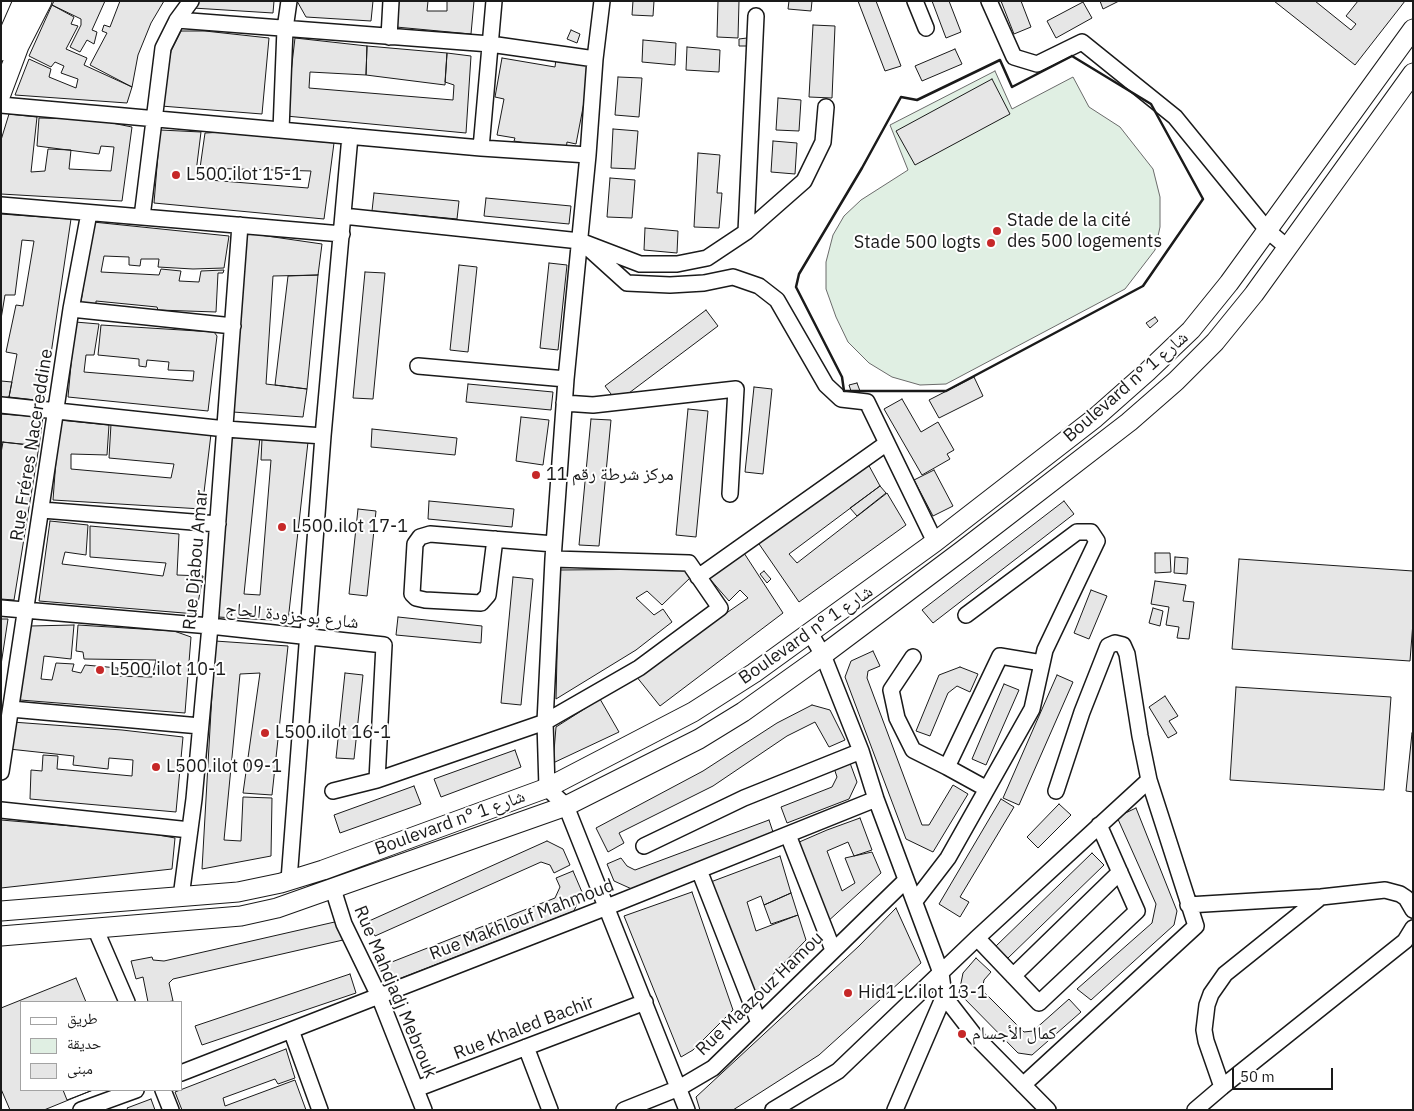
<!DOCTYPE html>
<html>
<head>
<meta charset="utf-8">
<style>
	body { margin:0 }
	#map { position:relative; width:1414px; height:1111px; overflow:hidden; background:#fff; font-family:"IBM Plex Sans","Noto Naskh Arabic",sans-serif }
	canvas { display:block }
	.frame { position:absolute; inset:0; border:2px solid #1a1a1a; pointer-events:none }
	.legend { position:absolute; left:20px; top:1001px; width:162px; height:90px; box-sizing:border-box; background:#fff; border:1px solid #a3a3a3; margin:0; padding:6px 9px; list-style:none; font-size:15px; color:#1a1a1a }
	.legend li { display:flex; align-items:center; gap:10px; height:25px }
	.legend b { width:25px; border:1px solid #a3a3a3 }
	.scale { position:absolute; left:1232px; top:1068px; width:101px; height:22px; box-sizing:border-box; border:2px solid #1a1a1a; border-top:0; padding-left:6px; font-size:15px; line-height:18px; white-space:nowrap; color:#1a1a1a; -webkit-text-stroke:4px #fff; paint-order:stroke }
</style>
</head>
<body>
<div id="map">
<canvas width="1414" height="1111"></canvas>
<div class="frame"></div>
<ul class="legend">
<li><b style="height:6px;background:#fff"></b>طريق</li>
<li><b style="height:14px;background:#e0efe3"></b>حديقة</li>
<li><b style="height:14px;background:#e6e6e6"></b>مبنى</li>
</ul>
<div class="scale">50 m</div>
</div>
<script>
const context = document.querySelector('canvas').getContext('2d');
context.lineJoin = 'round';
function fill(path, color) { context.fillStyle = color; context.fill(path, 'evenodd'); }
const toPath = rows => new Path2D(rows.map(r => 'M' + r).join(''));
function stroke(path, color, width, dash) { context.strokeStyle = color; context.lineWidth = width; context.lineCap = dash ? 'butt' : 'round'; context.setLineDash(dash || []); context.stroke(path); }
function label(font, color, halo, rows, align = 'center') {
  context.font = font + ' "IBM Plex Sans","Noto Naskh Arabic",sans-serif'; context.lineWidth = 4; context.setLineDash([]); context.textBaseline = 'middle'; context.strokeStyle = halo; context.fillStyle = color; for (const [text, x, y, turn = 0] of rows) {
    context.save(); context.translate(x, y); context.rotate((+turn || 0) * Math.PI / 180); context.textAlign = isNaN(turn) ? turn : align; if (halo) context.strokeText(text, 0, 0); context.fillText(text, 0, 0); context.restore();
  }
}
const green = toPath([
	[995,71,1012,109,1073,77,1089,107,1120,127,1153,169,1160,197,1160,227,1155,250,1125,289,946,384,920,385,892,377,869,363,848,342,836,317,826,289,826,262,833,235,844,216,861,200,908,170,890,125,995,71]
]);
fill(green, '#e0efe3');
stroke(green, '#6a6a6a', 1);
const building = toPath([
	[54,1,105,1,92,30,97,32,94,44,87,40,80,52,70,47,81,25,81,19,52,5,54,1],
	[120,1,164,1,151,23,138,55,132,87,90,65,107,33,102,31,104,25,110,27,120,1],
	[198,1,274,1,273,13,193,8,198,1],
	[297,1,373,1,371,21,306,17,297,1],
	[399,1,428,1,427,11,447,11,447,1,474,1,471,34,396,27,399,1],
	[633,1,654,1,653,16,632,15,633,1],
	[718,1,739,1,738,38,717,37,718,1],
	[789,1,812,1,811,11,788,9,789,1],
	[858,1,876,1,901,66,885,71,858,1],
	[932,1,949,1,961,32,946,38,932,1],
	[1001,1,1021,1,1031,27,1014,34,1001,1],
	[1100,1,1119,1,1103,9,1100,1],
	[1274,1,1315,1,1351,30,1356,24,1346,16,1358,1,1405,1,1355,65,1274,1],
	[1083,2,1092,18,1056,38,1047,21,1083,2],
	[52,5,74,17,71,24,78,26,66,49,87,58,84,65,132,87,127,103,15,95,29,59,51,69,49,77,76,88,78,79,61,73,64,66,55,62,51,67,29,56,52,5],
	[813,25,835,26,832,98,809,97,813,25],
	[571,30,580,34,577,43,567,39,571,30],
	[181,31,205,31,269,38,262,114,161,106,171,51,181,31],
	[295,38,367,46,366,75,310,72,309,88,453,100,454,85,445,82,447,53,471,56,466,133,286,116,295,38],
	[747,38,748,46,739,46,739,39,747,38],
	[643,40,676,43,675,65,642,62,643,40],
	[367,46,447,53,445,85,366,75,367,46],
	[687,47,720,50,719,72,686,70,687,47],
	[955,49,962,64,922,81,915,66,955,49],
	[502,58,555,67,556,59,591,66,576,144,567,142,566,150,514,141,515,138,497,135,504,99,495,97,502,58],
	[618,77,642,78,639,117,615,115,618,77],
	[992,79,1010,114,915,165,896,131,992,79],
	[778,98,801,100,799,131,776,130,778,98],
	[9,114,37,117,31,172,45,171,48,149,71,150,69,169,111,171,114,147,101,146,99,154,37,146,39,118,92,119,132,127,122,201,1,194,1,140,9,114],
	[613,129,638,131,635,169,611,168,613,129],
	[160,130,201,132,196,172,197,179,308,188,311,171,200,168,205,133,225,132,334,143,324,219,154,203,160,130],
	[773,141,797,143,795,174,771,172,773,141],
	[698,153,720,155,717,193,722,193,719,228,694,227,698,153],
	[610,178,635,180,632,218,607,217,610,178],
	[374,193,459,201,457,219,372,211,374,193],
	[486,198,571,206,569,224,484,216,486,198],
	[1,214,71,219,44,401,9,397,17,354,6,352,16,305,23,306,34,241,22,240,15,295,5,295,1,319,1,214],
	[93,222,229,236,224,268,193,269,158,267,159,259,141,259,140,266,129,265,129,257,104,256,101,272,159,275,161,269,181,271,179,281,199,282,201,271,224,270,223,273,218,273,216,312,158,310,157,307,96,301,96,304,81,302,93,222],
	[645,228,678,231,677,253,644,250,645,228],
	[246,233,322,244,318,275,273,276,266,384,307,389,303,417,233,412,246,233],
	[549,263,567,265,558,350,540,348,549,263],
	[459,265,477,267,468,352,450,350,459,265],
	[365,272,385,273,373,399,353,398,365,272],
	[318,275,307,389,275,385,288,276,318,275],
	[706,310,718,326,617,402,605,386,706,310],
	[1155,317,1158,321,1150,328,1146,323,1155,317],
	[75,322,99,324,94,355,86,355,84,372,193,381,194,371,168,370,169,362,147,360,146,367,139,366,139,359,98,355,101,325,214,332,217,336,208,411,68,397,75,322],
	[974,377,983,396,939,418,929,400,974,377],
	[1,381,12,382,9,397,1,398,1,381],
	[857,383,860,391,852,394,849,385,857,383],
	[468,384,553,392,551,410,466,402,468,384],
	[754,387,772,389,763,474,745,472,754,387],
	[902,399,921,432,938,422,954,450,947,454,950,459,922,475,884,409,902,399],
	[688,409,708,411,696,537,676,535,688,409],
	[1,414,43,417,39,446,1,442,1,414],
	[521,417,549,420,543,465,516,461,521,417],
	[591,419,611,420,599,546,579,545,591,419],
	[59,420,109,425,107,455,71,454,71,469,171,478,174,464,109,458,111,424,211,434,202,509,53,500,59,420],
	[372,429,457,438,455,455,371,447,372,429],
	[230,435,260,437,244,594,260,595,271,460,261,460,262,439,308,442,288,621,218,617,230,435],
	[3,442,39,446,14,600,1,599,1,453,3,442],
	[867,462,880,486,789,554,797,563,887,493,906,525,799,602,757,541,867,462],
	[934,470,953,506,933,516,914,480,934,470],
	[880,486,886,493,857,516,850,508,880,486],
	[429,501,514,509,512,527,428,519,429,501],
	[1064,501,1074,514,933,623,922,610,1064,501],
	[358,509,376,511,367,596,349,594,358,509],
	[50,521,88,525,86,555,65,552,62,564,163,576,166,563,90,557,90,526,179,534,177,575,203,576,196,614,39,601,50,521],
	[744,553,783,613,660,706,636,676,748,598,740,590,729,601,709,578,744,553],
	[1155,553,1170,553,1171,572,1155,573,1155,553],
	[1175,557,1188,558,1187,574,1174,573,1175,557],
	[1239,559,1413,571,1413,622,1410,661,1232,649,1239,559],
	[683,569,691,577,662,605,647,591,636,598,654,615,663,609,672,622,636,650,556,699,559,570,683,569],
	[764,571,771,579,767,583,760,574,764,571],
	[513,577,533,579,521,705,501,703,513,577],
	[1155,581,1186,585,1183,601,1194,602,1189,639,1177,638,1179,627,1166,625,1169,607,1151,604,1155,581],
	[1091,590,1107,596,1089,639,1074,633,1091,590],
	[1153,608,1163,611,1160,626,1149,623,1153,608],
	[398,617,482,626,481,643,396,635,398,617],
	[1,619,8,619,1,665,1,619],
	[74,625,71,659,44,656,41,679,52,680,56,663,74,664,72,671,81,673,85,665,118,668,117,676,152,677,156,660,84,659,83,652,76,651,78,625,174,631,191,637,185,713,20,700,30,626,74,625],
	[215,641,288,646,272,795,243,793,260,673,240,674,224,840,241,841,243,797,272,798,271,856,202,869,215,641],
	[873,651,880,666,868,671,867,678,922,825,929,825,953,785,968,794,933,852,906,839,845,677,851,661,873,651],
	[960,667,978,674,970,692,957,686,948,693,930,736,916,731,939,675,960,667],
	[345,673,363,675,354,759,336,758,345,673],
	[1057,675,1073,682,1019,805,1003,798,1057,675],
	[1004,684,1019,690,986,765,972,759,1004,684],
	[1236,687,1391,697,1384,790,1230,780,1236,687],
	[1165,696,1178,716,1169,721,1177,733,1168,738,1149,707,1165,696],
	[600,699,619,732,553,763,556,727,600,699],
	[812,705,830,710,845,740,829,747,815,722,787,736,713,786,619,833,624,843,608,852,596,828,703,771,777,723,812,705],
	[12,722,122,730,183,737,176,812,30,799,31,770,42,771,43,755,58,756,57,769,132,776,133,760,109,758,108,769,73,765,74,756,9,749,12,722],
	[1412,733,1413,733,1413,792,1406,791,1412,733],
	[515,750,521,767,441,797,434,779,515,750],
	[850,763,857,782,849,799,787,823,781,807,832,787,837,777,834,768,850,763],
	[414,786,421,804,340,833,334,815,414,786],
	[1001,799,1014,807,960,897,969,902,960,917,939,904,1001,799],
	[1059,804,1071,815,1038,848,1027,837,1059,804],
	[1136,808,1177,911,1174,925,1091,1000,1077,989,1152,923,1156,904,1117,817,1136,808],
	[860,818,872,850,854,856,848,842,827,851,842,891,855,883,845,858,872,852,881,873,826,923,797,843,827,830,860,818],
	[1,820,142,832,175,838,172,869,1,888,1,820],
	[769,820,775,838,634,890,614,881,607,864,621,858,627,866,635,870,769,820],
	[547,841,563,849,570,865,554,873,550,865,541,862,375,936,369,921,547,841],
	[1092,853,1104,865,1008,958,996,946,1092,853],
	[780,856,791,893,764,905,761,896,747,902,756,931,798,915,806,940,758,990,750,991,708,883,780,856],
	[573,871,582,892,574,911,386,984,379,967,555,898,560,887,556,878,573,871],
	[692,892,733,1010,693,1050,681,1057,624,916,692,892],
	[791,893,798,915,771,924,764,905,791,893],
	[896,908,921,963,819,1055,733,1110,700,1110,696,1097,859,946,896,908],
	[339,921,343,940,173,979,169,983,173,1001,166,1002,148,1002,143,977,136,979,131,961,152,957,153,960,164,961,339,921],
	[976,958,991,972,984,980,982,990,1024,1032,1033,1031,1069,999,1081,1012,1032,1055,1018,1053,959,993,963,973,976,958],
	[350,974,356,993,202,1045,195,1026,350,974],
	[76,978,86,1002,21,1002,21,1090,93,1090,44,1110,10,1110,1,1089,1,1008,76,978],
	[286,1049,295,1078,278,1084,275,1079,223,1098,225,1106,295,1080,306,1110,182,1110,175,1092,286,1049],
	[63,1090,93,1090,67,1100,63,1090],
	[151,1099,155,1110,128,1110,127,1108,151,1099]
]);
fill(building, '#e6e6e6');
stroke(building, '#1a1a1a', 1);
const minor = toPath([
	[602,1,595,59,588,155,566,379,553,559,545,722,547,788,566,806,687,1110],
	[915,1,926,28],
	[989,1,1014,57,1037,64,1082,42,1175,117,1268,231,1288,248],
	[177,20,490,44,595,59],
	[389,37,391,1],
	[1,105,481,148,588,155],
	[281,130,285,29,289,1],
	[481,148,494,1],
	[1,205,342,234],
	[343,216,580,241,640,264,677,264,707,258,746,232,804,181,823,142,826,107],
	[142,217,163,48,177,20,191,1],
	[746,232,756,16],
	[585,245,627,283,670,285,704,283,733,277,759,286,777,300,826,385,841,399,867,402,935,542],
	[71,309,233,326],
	[418,366,566,379],
	[564,403,593,405,736,389,730,494],
	[1,405,226,429,323,436],
	[42,510,218,524],
	[495,539,488,595,481,603,425,600,416,598,412,594,415,544,420,537,430,534,554,544],
	[698,577,887,443],
	[1,608,210,626,384,645,377,780],
	[810,633,823,655,861,751,876,799,941,973,944,996,975,1036,1048,1110],
	[913,657,891,690,897,718,913,750,947,767],
	[11,709,200,726],
	[1,772,71,309,89,213],
	[987,789,947,767,1000,656,1042,663],
	[333,791,377,780,545,722,639,668,720,608,689,563,553,559],
	[1056,791,1082,712,1108,646,1115,643,1123,645,1127,654,1140,736,1149,780],
	[1,810,190,830],
	[788,835,833,950],
	[644,846,744,798,861,751],
	[699,870,759,1023],
	[289,880,323,436,350,136],
	[333,889,344,924,379,996,424,1110],
	[181,897,194,799,210,626,240,225],
	[915,901,948,858,1032,709,1045,650,1097,541,1091,532,1077,532,966,615],
	[1188,905,1321,897,1385,890,1400,894,1406,898,1413,910],
	[95,928,127,1002],
	[977,938,1039,1003,1137,911,1099,825],
	[1013,976,1120,872],
	[291,1030,320,1110],
	[526,1047,550,1110],
	[181,1073,607,907,876,799],
	[1222,1087,1206,1041,1204,1030,1207,1005,1211,994,1225,974,1321,897],
	[416,1089,645,1002],
	[163,1090,171,1110],
	[81,1110,136,1090],
	[624,1110,679,1088,713,1068,906,880],
	[773,1110,838,1071,977,938,1149,780,1196,926,1023,1085],
	[895,1110,944,996],
	[1195,1110,1222,1087,1405,941,1413,928]
]);
const major = toPath([
	[1,51,23,1],
	[1,94,19,46,42,1],
	[1,911,238,892,281,883,323,870,547,788,693,712,754,673,935,542,1095,418,1147,372,1191,330,1229,283,1413,29],
	[1,936,241,916,277,908,566,806,699,739,743,712,823,655,963,550,1129,422,1176,381,1215,342,1254,294,1413,73]
]);
stroke(minor, '#1a1a1a', 18);
stroke(major, '#1a1a1a', 21);
stroke(minor, '#fff', 15);
stroke(major, '#fff', 19);
stroke(toPath([
	[1072,56,1151,104,1203,199,1143,286,946,391,844,391,842,377,796,287,799,274,862,168,901,97,917,100,1000,60,1012,87,1072,56]
]), '#1a1a1a', 2.5);
for (const [x, y, r, color] of [
	[176,175,5,"#c62828"],
	[997,231,5,"#c62828"],
	[991,243,5,"#c62828"],
	[536,475,5,"#c62828"],
	[282,527,5,"#c62828"],
	[100,670,5,"#c62828"],
	[265,733,5,"#c62828"],
	[156,767,5,"#c62828"],
	[848,993,5,"#c62828"],
	[962,1034,5,"#c62828"]
]) { const dot = new Path2D(); dot.arc(x, y, r, 0, 2 * Math.PI); context.fillStyle = color; context.fill(dot); stroke(dot, '#fff', 2); }
label('18px', '#1a1a1a', '#fff', [
	["L500.ilot 15-1",186,175],
	["Stade de la cité",1007,221],
	["des 500 logements",1007,242],
	["Stade 500 logts",981,243,"right"],
	["مركز شرطة رقم 11",546,475],
	["L500.ilot 17-1",292,527],
	["L500.ilot 10-1",110,670],
	["L500.ilot 16-1",275,733],
	["L500.ilot 09-1",166,767],
	["Hid1-L.ilot 13-1",858,993],
	["كمال الأجسام",972,1034]
], 'left');
label('18px', '#1a1a1a', '#fff', [
	["Boulevard n° شارع 1",1126,387,-41],
	["Rue Fréres Nacereddine",32,445,-81],
	["Rue Djabou Amar",196,560,-85],
	["شارع بوحزودة الحاج",292,616,6],
	["Boulevard n° شارع 1",806,635,-35],
	["Boulevard n° شارع 1",450,823,-20],
	["Rue Makhlouf Mahmoud",522,920,-21],
	["Rue Mahdjadj Mebrouk",395,992,67],
	["Rue Maazouz Hamou",760,994,-44],
	["Rue Khaled Bachir",524,1028,-21]
]);
</script>
</body>
</html>
